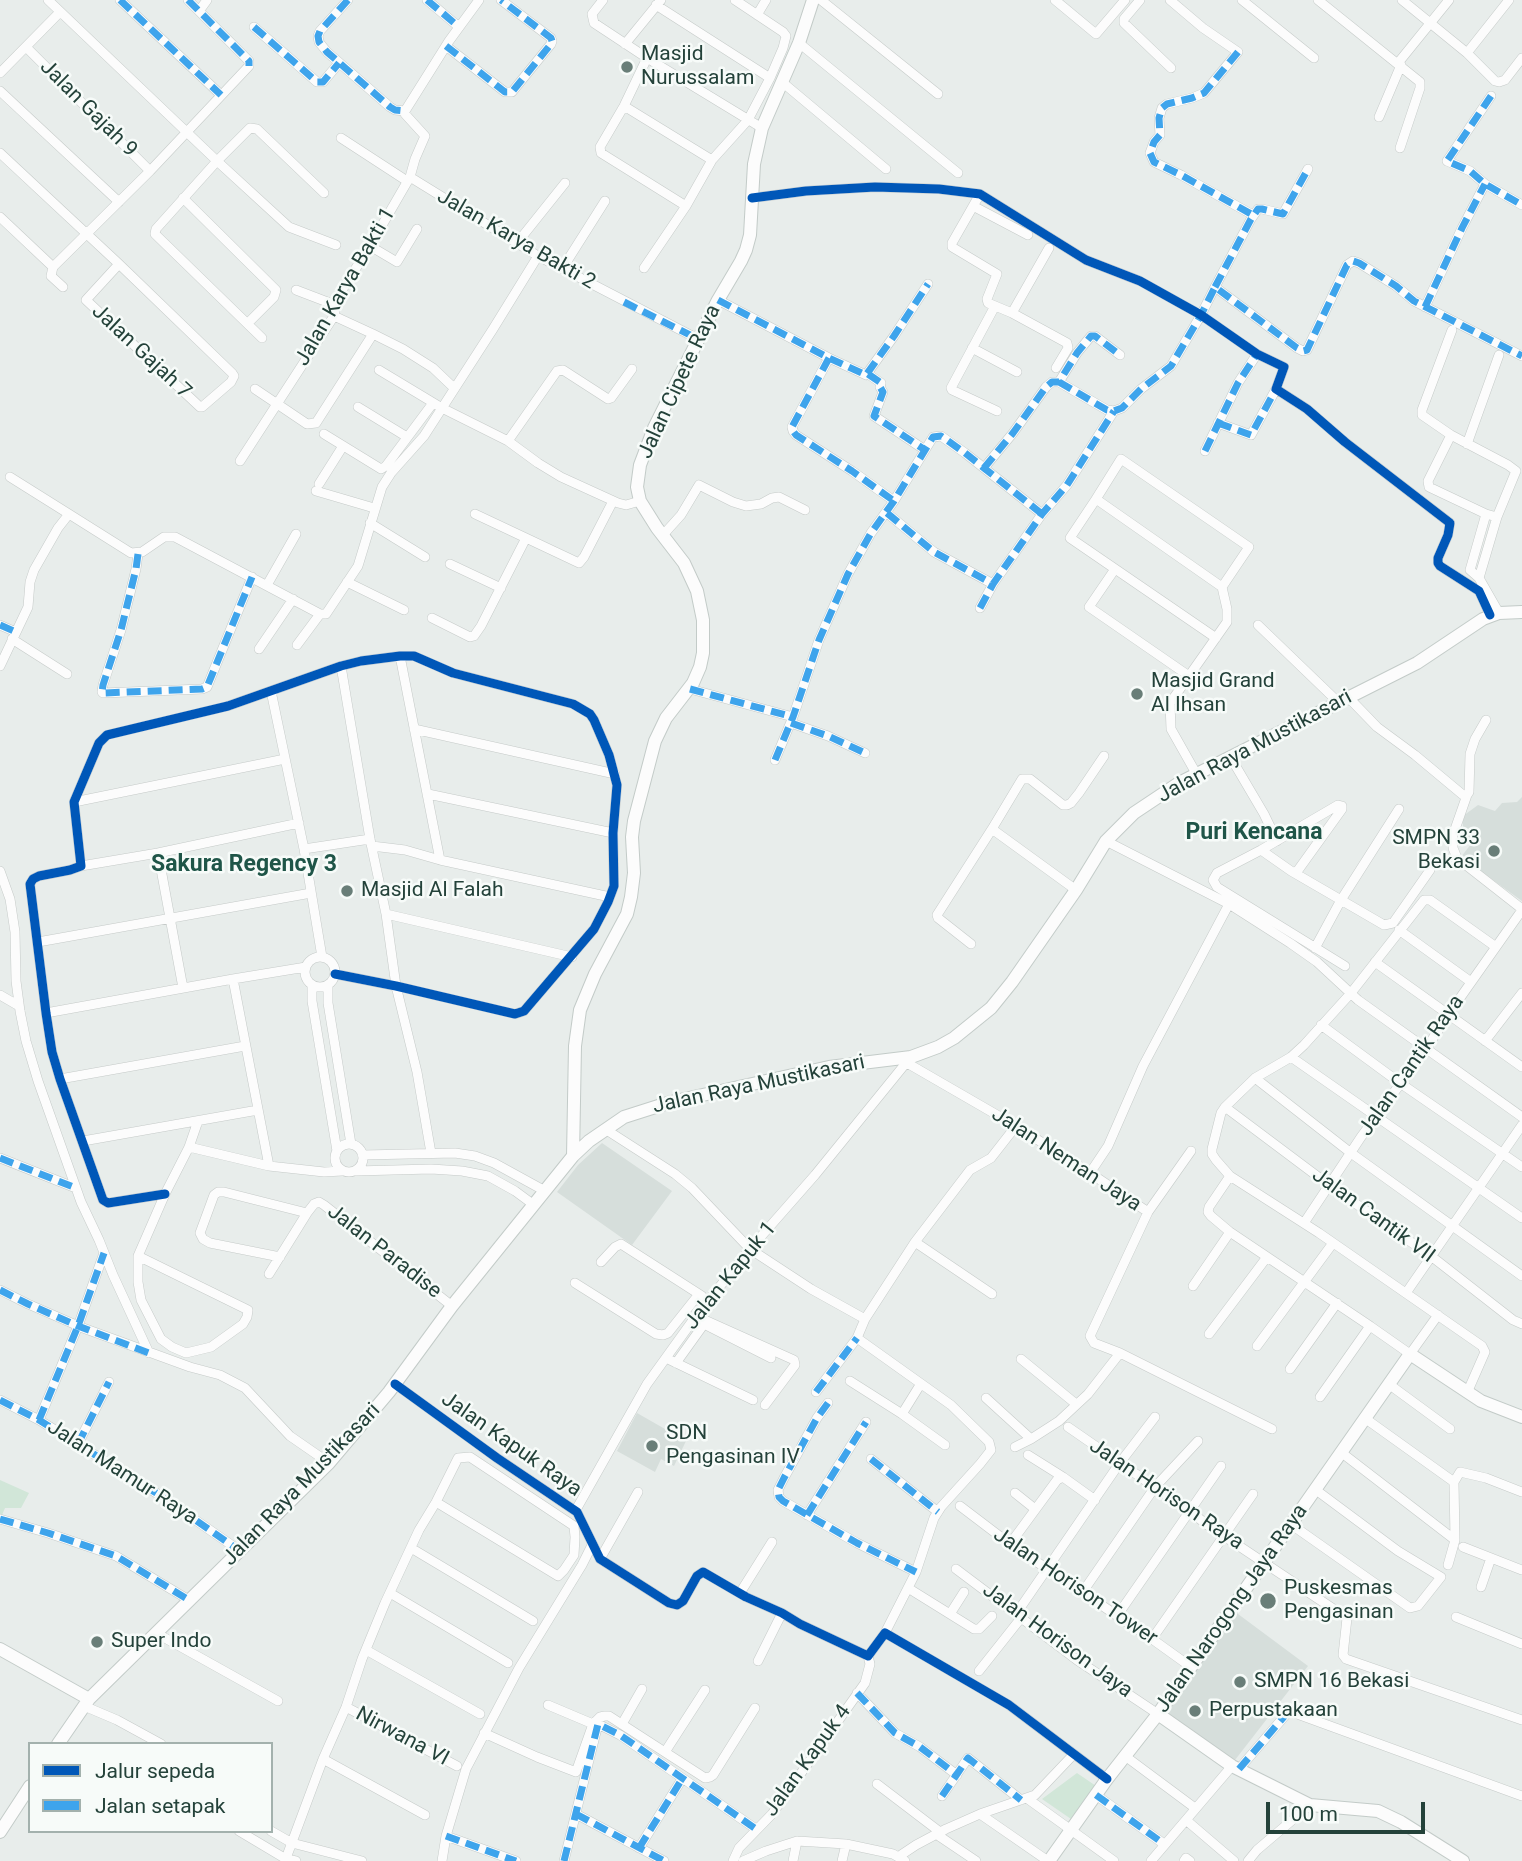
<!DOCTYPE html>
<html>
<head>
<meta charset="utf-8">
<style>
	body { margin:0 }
	#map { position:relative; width:1522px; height:1861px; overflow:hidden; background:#e8edeb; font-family:Roboto,sans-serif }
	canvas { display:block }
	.legend { position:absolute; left:28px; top:1742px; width:245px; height:91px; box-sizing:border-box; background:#f7fbf9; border:2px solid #a3b1ad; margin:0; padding:9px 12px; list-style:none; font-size:21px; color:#24423a }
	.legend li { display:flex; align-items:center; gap:14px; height:35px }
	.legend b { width:35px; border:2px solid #a3b1ad }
	.scale { position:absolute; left:1266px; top:1802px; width:159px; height:32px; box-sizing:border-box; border:4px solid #24423a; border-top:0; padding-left:9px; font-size:21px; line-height:24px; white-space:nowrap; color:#24423a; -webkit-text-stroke:5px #f7fbf9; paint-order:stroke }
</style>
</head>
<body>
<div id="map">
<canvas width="1522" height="1861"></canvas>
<ul class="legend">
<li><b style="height:9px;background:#0057b8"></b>Jalur sepeda</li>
<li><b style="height:9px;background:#3ea4ec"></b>Jalan setapak</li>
</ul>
<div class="scale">100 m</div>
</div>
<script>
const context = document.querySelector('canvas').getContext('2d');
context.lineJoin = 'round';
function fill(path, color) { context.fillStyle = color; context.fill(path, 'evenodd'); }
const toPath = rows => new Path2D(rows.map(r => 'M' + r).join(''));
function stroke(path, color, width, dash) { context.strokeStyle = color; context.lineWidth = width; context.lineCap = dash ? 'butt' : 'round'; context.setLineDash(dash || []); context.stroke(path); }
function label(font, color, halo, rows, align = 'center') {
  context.font = font + ' Roboto,sans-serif'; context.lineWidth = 5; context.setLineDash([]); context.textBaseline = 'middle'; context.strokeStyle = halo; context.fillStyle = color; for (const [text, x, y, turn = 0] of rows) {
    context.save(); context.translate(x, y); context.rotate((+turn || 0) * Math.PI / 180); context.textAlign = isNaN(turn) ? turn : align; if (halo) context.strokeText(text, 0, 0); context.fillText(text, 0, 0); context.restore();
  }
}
fill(toPath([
	[1522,797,1522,901,1461,857,1471,844,1463,837,1463,816,1478,805,1495,811,1502,803,1517,802],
	[602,1143,672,1191,632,1245,557,1192,578,1165],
	[637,1413,686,1441,674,1466,661,1459,655,1472,617,1451],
	[1234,1611,1308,1666,1235,1760,1161,1714]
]), '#d6dedb');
fill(toPath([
	[0,1480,29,1493,21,1508,5,1508,2,1515,0,1514],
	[1077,1773,1096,1786,1071,1819,1042,1799]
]), '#d1e6d8');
const street = toPath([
	[48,0,217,161,289,227,336,245],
	[120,0,221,95],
	[348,0,320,31,318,36,319,42,327,52,390,107,395,110,405,111],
	[427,0,459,27],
	[603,0,592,14,594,23,647,58,762,128],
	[821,0,938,94],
	[1055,0,1096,34,1125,0],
	[1140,0,1124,19,1124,23,1171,68],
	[1170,0,1203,28,1238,52,1204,93,1192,98,1167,104,1162,108,1159,118,1160,135,1154,142,1150,153,1154,162,1181,175,1253,215],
	[1242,0,1314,58],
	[1318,0,1420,82,1420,88,1400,148],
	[1402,0,1467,53,1495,81,1499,82,1505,80,1522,58],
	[656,5,770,78],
	[199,11,207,0],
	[757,15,766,0],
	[254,27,317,82,323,82,339,63],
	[799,43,958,173],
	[625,44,661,0],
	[446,46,505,92,512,92,551,44,552,41,551,38,501,0],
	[26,47,150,171],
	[1467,53,1509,0],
	[647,58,624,106,600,147,601,153,686,206],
	[1398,63,1449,0],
	[0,73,60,12],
	[782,82,886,169],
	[0,91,119,202],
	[1491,96,1447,161,1470,171,1485,184,1522,205],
	[624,106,712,160],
	[405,111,449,41,479,0],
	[1379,117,1401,65],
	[341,138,407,181],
	[0,153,119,264,232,373,234,376,231,382,202,407,200,407,86,300,119,264],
	[410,177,538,256,698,339],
	[980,194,952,243,952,247,997,274,987,299,988,303,1012,313,1067,343,1068,348,1056,368],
	[183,198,276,290,274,297,248,323],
	[752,198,806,191,875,187,939,189,980,194,1086,260,1140,281,1201,315,1257,354,1284,367,1276,389,1307,409,1345,442,1450,523,1448,535,1438,558,1438,563,1440,566,1479,591,1490,615],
	[973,206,1028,235],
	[0,217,53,267],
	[517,243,565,183],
	[370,246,397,262,417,229],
	[53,267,150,171,249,66,249,61,188,0],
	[53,267,51,276,63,287],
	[644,268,686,206,712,160,748,120,770,78,783,48,786,36,783,32,735,0],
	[562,269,605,201],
	[1215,287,1251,219,1258,209,1262,209,1283,214,1308,169],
	[296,290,330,303,335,307],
	[718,300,829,358,866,375,894,336,928,284],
	[995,306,951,388,952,390,997,411],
	[1425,307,1462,228,1485,184],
	[1012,313,1049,248],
	[334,316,373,334],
	[1452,330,1422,410,1422,415,1451,435,1508,465,1516,471,1497,517,1479,578],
	[262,338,155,234,156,229,217,161,250,128,257,129,324,193],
	[972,348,1017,372],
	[829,358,792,427,793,431,796,435,852,471,894,501],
	[379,370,442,408,508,441,557,371,563,370,608,399,611,398,632,369],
	[868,374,881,383,880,387,883,392,874,416,925,450],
	[1059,382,1107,410,1114,411,1122,408,1141,389,1171,366,1201,315,1215,287,1297,348,1303,351,1307,350,1347,265,1353,261,1359,263,1396,286,1414,301,1522,356],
	[255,389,307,424,316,423,373,334,403,349,433,368,454,388],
	[358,407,407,437],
	[1218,423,1251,435,1276,389],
	[324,434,381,469,386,466,433,403],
	[1451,435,1428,481,1429,487,1486,514,1497,517],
	[508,441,538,463,561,477,618,503,626,505,640,501],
	[1467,444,1499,355],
	[1205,451,1238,383,1257,354],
	[240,461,334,316,337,299,342,290,370,246,410,177,415,159,425,136,405,114,405,111],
	[984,468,1013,433,1046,387,1052,382,1059,382,1077,353,1091,336,1095,336,1120,355],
	[10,477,69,514],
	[319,484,343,446],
	[316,491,374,508],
	[1096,499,1070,538,1216,638],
	[887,513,934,552,993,584,1042,514,1067,485,1114,411],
	[475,514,526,538],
	[1486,514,1470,570,1479,578,1499,613],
	[370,523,425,557],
	[663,535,681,515,699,485,733,502,746,506,761,504,772,498,779,497,805,510],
	[138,554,136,569,121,630,103,685,102,692,103,693,202,689,207,687,252,577],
	[450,564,501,588],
	[1115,569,1089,607,1189,676],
	[347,582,404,610],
	[267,585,296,534],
	[980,608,993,584],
	[432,618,470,637,474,636,481,626,526,538,579,563,584,557,613,501],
	[0,625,16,632],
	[1258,625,1338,702],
	[12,639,67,674],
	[297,645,320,614],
	[259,649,293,599],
	[400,656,440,860],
	[0,666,28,607,30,582,34,570,58,528,69,514,131,553,142,552,164,537,175,537,320,614,326,614,358,566,382,487,391,473,424,436,493,329,538,256],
	[341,666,370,839,386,914,396,986,417,1072,431,1153],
	[690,689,793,717],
	[271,691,304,849,322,957],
	[1348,697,1377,727,1415,755,1463,795,1467,795,1469,792,1470,754,1475,739,1486,720],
	[791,723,828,736,865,753],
	[414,729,615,774],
	[1231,758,1264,814,1277,841],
	[775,760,793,717,819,640,848,574,871,533,894,501,933,437,941,436,965,453,1042,514],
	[1197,775,1171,729,1170,703,1227,622,1227,609,1222,587,1096,499,1121,459,1249,547,1222,587],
	[428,794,613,833],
	[1467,795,1453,835,1453,848,1457,858,1522,909],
	[74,802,285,759],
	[1342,806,1338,805,1261,850,1217,873,1213,880,1217,887,1345,966],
	[992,829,1022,779,1030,779,1063,805,1067,805,1071,803,1079,793,1104,756],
	[1106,841,1229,904,1290,943,1317,962,1358,1000,1522,1117],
	[372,846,405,850,440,860,610,897],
	[304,849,370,839],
	[1261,850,1291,871,1384,925,1393,923,1430,870],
	[158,853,183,988],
	[81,866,158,853,299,823],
	[0,871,10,899,15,932,16,981,20,1011,26,1041,38,1081,81,1202,99,1240,113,1275,149,1353],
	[1296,873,1342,809,1342,806],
	[386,914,572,957],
	[1399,930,1471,982],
	[38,942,311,893],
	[971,944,938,918,937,915,992,829,1076,890],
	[1315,948,1341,900,1399,809],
	'305 972a15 15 0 1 1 30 0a15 15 0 1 1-30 0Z',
	[1375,962,1522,1067],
	[233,979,306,967],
	[328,985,328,1003,351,1144],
	[312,986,312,1001,337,1151],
	[0,995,19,1006],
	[46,1013,233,979,269,1166],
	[1321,1025,1400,1083,1522,1167],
	[1485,1041,1522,993],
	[1291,1057,1522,1218],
	[907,1063,1016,1126,1090,1173,1148,1212,1090,1336,1094,1343,1120,1353,1272,1429],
	[1255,1078,1351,1153,1522,1276],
	[60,1079,245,1046],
	[1225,1107,1329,1185,1431,1256,1513,1320,1522,1324],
	[605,1129,675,1174,692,1188,750,1249,811,1289,865,1319],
	[83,1141,258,1110],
	'335 1158a14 14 0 1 1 28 0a14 14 0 1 1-28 0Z',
	[189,1147,269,1166,324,1172,342,1171],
	[363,1155,455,1153,475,1156,494,1163,545,1191],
	[0,1158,76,1188],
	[356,1171,431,1169,462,1171,488,1176,515,1191,534,1205],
	[1090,1173,1108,1146,1143,1066,1229,904],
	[1230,1176,1209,1207,1208,1212,1211,1216,1230,1232,1370,1326],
	[165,1194,108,1203,103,1200,60,1079,52,1052,46,1013,30,884,33,879,39,876,70,870,81,866,74,802,99,743,107,735,228,706,341,666,361,661,400,656,414,656,453,673,573,704,590,714,594,720,609,755,617,785,613,833,614,886,608,902,594,929,524,1011,515,1014,396,986,335,974],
	[1148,1212,1191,1151],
	[1304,1223,1361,1137,1426,1049,1448,1015,1522,910],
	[915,1242,992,1294],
	[138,1256,248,1310,247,1317,243,1324,211,1347,186,1353,172,1347,161,1339,141,1300,138,1282,138,1256,165,1194,189,1147,198,1121],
	[280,1257,210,1243,203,1239,200,1233,214,1195,218,1192,224,1192,307,1213],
	[601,1262,615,1247,621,1244,702,1296],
	[269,1274,307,1213,314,1204,319,1202,324,1205,452,1306],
	[575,1283,656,1334,663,1335,668,1333,699,1294],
	[1193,1286,1230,1232],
	[0,1290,28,1304,83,1328,190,1367,220,1375,245,1388,290,1436,329,1463],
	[1406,1293,1522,1125],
	[696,1316,794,1360,795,1365,765,1405],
	[1209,1334,1267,1257],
	[1257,1346,1333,1243],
	[1021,1359,1076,1404],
	[670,1360,753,1400],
	[676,1363,704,1324,771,1358],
	[1290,1369,1337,1303],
	[850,1381,902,1414],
	[395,1384,497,1458,577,1512,600,1559,669,1603,677,1605,683,1601,697,1576,703,1572,746,1597,782,1613,800,1624,868,1656,885,1633,1009,1705,1107,1779],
	[920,1385,902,1414,945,1445],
	[1390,1385,1450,1429],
	[816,1392,857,1338],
	[1467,1393,1485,1352,1482,1346,1319,1233,1230,1176,1216,1160,1212,1154,1212,1149,1221,1113,1225,1107,1255,1078,1291,1057,1304,1045,1351,993,1424,900,1430,900,1496,947],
	[1320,1397,1370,1326,1410,1354,1438,1315],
	[986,1398,1031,1439],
	[0,1400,39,1420,161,1496,240,1551],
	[828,1403,817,1418,784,1478,778,1490,779,1497,783,1501,857,1543,916,1572],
	[1366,1419,1454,1482],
	[39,1420,78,1326,104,1253],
	[1068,1427,1191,1512,1206,1524,1347,1618,1343,1655,1346,1659,1522,1720],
	[78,1444,109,1382],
	[1015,1447,1031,1439,1059,1421,1088,1394,1120,1353],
	[1342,1453,1455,1540,1448,1565],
	[1028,1455,1063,1477,1095,1500],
	[871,1459,938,1512],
	[1015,1493,1035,1509],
	[960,1506,1010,1544,1152,1639,1191,1667],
	[577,1512,577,1508,647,1384,696,1316,750,1249,815,1175,910,1058],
	[807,1515,866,1422],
	[0,1519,48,1533,116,1556,189,1600],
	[1292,1525,1410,1608,1418,1606,1441,1577,1398,1551,1316,1490],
	[1455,1540,1454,1482,1460,1472,1486,1478,1522,1492],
	[1010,1544,1057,1480,1063,1477],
	[1463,1547,1522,1570],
	[411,1548,533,1621],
	[600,1559,638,1492],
	[956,1569,1077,1660,1158,1714],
	[1481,1587,1491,1558],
	[908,1588,974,1629,979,1629,992,1616],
	[390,1593,508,1663],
	[740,1593,772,1542],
	[1082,1593,1155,1487,1198,1441],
	[950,1614,964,1592],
	[1016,1614,1119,1464,1155,1417],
	[1117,1616,1221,1466],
	[1456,1617,1522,1644],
	[156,1633,278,1701],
	[885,1633,916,1572,934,1518,941,1507,980,1464,991,1450,989,1442,951,1405,857,1338,865,1319,915,1242,970,1170,991,1158,1016,1126],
	[1152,1639,1253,1494],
	[366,1650,480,1714],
	[758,1661,782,1613],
	[979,1671,1021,1618],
	[857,1693,895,1733,920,1747,957,1775],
	[548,1705,593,1724],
	[84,1706,117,1720,161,1744],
	[346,1707,457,1766],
	[622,1724,642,1689],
	[484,1733,537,1757,576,1772,593,1724,600,1717,605,1716,609,1716,705,1778,710,1777,713,1775,755,1708],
	[665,1752,705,1690],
	[1125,1756,1195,1808],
	[323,1759,425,1815],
	[1239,1769,1289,1711,1522,1796],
	[877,1784,940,1832],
	[1096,1795,1164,1844],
	[942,1796,968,1758,1021,1800],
	[1028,1799,1114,1861],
	[576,1814,664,1861],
	[980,1814,1048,1861],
	[1186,1820,1234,1861],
	[239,1831,286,1859,296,1861],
	[271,1831,292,1843,362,1861],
	[936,1834,976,1861],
	[446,1836,516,1861],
	[639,1848,682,1779],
	[898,1857,916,1845,946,1829,980,1814,1035,1795,1073,1755],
	[285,1861,323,1759,346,1707,362,1659,385,1603,419,1530,436,1502,458,1458,470,1457,574,1526,575,1537,574,1555,564,1570,558,1576,436,1502],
	[442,1861,446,1836,466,1769,519,1668,582,1565,592,1545],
	[564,1861,598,1724,620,1735,756,1829],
	[733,1861,739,1848,772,1814,865,1683,870,1664,868,1656],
	[743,1861,766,1851,797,1841,846,1844,893,1854,905,1861],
	[793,1861,797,1841],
	[842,1861,846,1844],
	[1151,1861,1232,1766],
	[1184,1861,1186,1858,1190,1861],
	[1248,1861,1257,1850,1310,1805]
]);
const secondary = toPath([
	[573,1156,575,1046,580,1010,595,974,627,914,631,897,634,873,632,837,634,821,655,741,666,718,693,683,700,667,703,653,703,620,697,591,684,563,657,528,640,501,637,487,640,465,654,428,718,300,741,261,746,250,750,235,754,164,762,128,799,43,813,0],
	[0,1649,89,1699],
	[1158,1714,1232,1766,1310,1805,1378,1811,1401,1822,1463,1861],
	[58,1744,89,1699,329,1463,389,1392,452,1306,573,1156,589,1141,624,1117,671,1102,829,1067,911,1057,938,1047,954,1038,991,1008,1012,982,1076,890,1106,841,1134,813,1179,783,1417,663,1483,619,1499,613,1522,612],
	[0,1832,30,1786],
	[1049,1861,1107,1779,1158,1714,1410,1354,1481,1401,1522,1417]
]);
stroke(street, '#c5cac8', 10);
stroke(secondary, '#c3cbc8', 14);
stroke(street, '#fcfcfc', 9);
stroke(secondary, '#fcfcfc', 12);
stroke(toPath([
	[120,0,221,95],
	[188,0,249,61,249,66],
	[348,0,320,31,318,36,319,42,327,52,390,107,395,110,405,111],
	[427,0,459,27],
	[254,27,317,82,323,82,339,63],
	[446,46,505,92,512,92,551,44,552,41,551,38,501,0],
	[1238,52,1204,93,1192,98,1167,104,1162,108,1159,118,1160,135,1154,142,1150,153,1154,162,1181,175,1253,215],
	[1491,96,1447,161,1470,171,1485,184,1522,205],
	[1215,287,1251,219,1258,209,1262,209,1283,214,1308,169],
	[718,300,829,358,866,375,894,336,928,284],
	[624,302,698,339],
	[1425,307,1462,228,1485,184],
	[829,358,792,427,793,431,796,435,852,471,894,501],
	[868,374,881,383,880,387,883,392,874,416,925,450],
	[1059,382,1107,410,1114,411,1122,408,1141,389,1171,366,1201,315,1215,287,1297,348,1303,351,1307,350,1347,265,1353,261,1359,263,1396,286,1414,301,1522,356],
	[1218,423,1251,435,1276,389],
	[1205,451,1238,383,1257,354],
	[984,468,1013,433,1046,387,1052,382,1059,382,1077,353,1091,336,1095,336,1120,355],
	[887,513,934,552,993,584,1042,514,1067,485,1114,411],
	[138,554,136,569,121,630,103,685,102,692,103,693,202,689,207,687,252,577],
	[980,608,993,584],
	[0,625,16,632],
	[690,689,793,717],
	[791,723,828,736,865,753],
	[775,760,793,717,819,640,848,574,871,533,894,501,933,437,941,436,965,453,1042,514],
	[0,1158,76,1188],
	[0,1290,28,1304,78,1326,149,1353],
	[816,1392,857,1338],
	[0,1400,39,1420,161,1496,240,1551],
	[828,1403,817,1418,784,1478,778,1490,779,1497,783,1501,857,1543,916,1572],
	[39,1420,78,1326,104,1253],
	[78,1444,109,1382],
	[871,1459,938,1512],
	[807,1515,866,1422],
	[0,1519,48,1533,116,1556,189,1600],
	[857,1693,895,1733,920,1747,957,1775],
	[1239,1769,1289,1711],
	[1096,1795,1164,1844],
	[942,1796,968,1758,1021,1800],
	[576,1814,664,1861],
	[446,1836,516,1861],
	[639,1848,682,1779],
	[564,1861,598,1724,620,1735,756,1829]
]), '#3ea4ec', 7, [14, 7]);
stroke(toPath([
	[752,198,806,191,875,187,939,189,980,194,1086,260,1140,281,1201,315,1257,354,1284,367,1276,389,1307,409,1345,442,1450,523,1448,535,1438,558,1438,563,1440,566,1479,591,1490,615],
	[165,1194,108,1203,103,1200,60,1079,52,1052,46,1013,30,884,33,879,39,876,70,870,81,866,74,802,99,743,107,735,228,706,341,666,361,661,400,656,414,656,453,673,573,704,590,714,594,720,609,755,617,785,613,833,614,886,608,902,594,929,524,1011,515,1014,396,986,335,974],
	[395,1384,497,1458,577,1512,600,1559,669,1603,677,1605,683,1601,697,1576,703,1572,746,1597,782,1613,800,1624,868,1656,885,1633,1009,1705,1107,1779]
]), '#0057b8', 9);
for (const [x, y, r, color] of [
	[627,67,7,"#697e78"],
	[1137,694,7,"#697e78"],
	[1494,851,7,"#697e78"],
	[347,891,7,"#697e78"],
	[652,1446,7,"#697e78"],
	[1268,1601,9,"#697e78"],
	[97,1642,7,"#697e78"],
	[1240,1682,7,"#697e78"],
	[1195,1711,7,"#697e78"]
]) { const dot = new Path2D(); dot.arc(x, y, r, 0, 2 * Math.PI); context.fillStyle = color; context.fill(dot); stroke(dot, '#f7fbf9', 2.5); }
label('21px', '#24423a', '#f7fbf9', [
	["Masjid",641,55],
	["Nurussalam",641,79],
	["Masjid Grand",1151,682],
	["Al Ihsan",1151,706],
	["SMPN 33",1480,839,"right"],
	["Bekasi",1480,863,"right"],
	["Masjid Al Falah",361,891],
	["SDN",666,1434],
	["Pengasinan IV",666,1458],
	["Puskesmas",1284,1589],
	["Pengasinan",1284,1613],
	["Super Indo",111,1642],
	["SMPN 16 Bekasi",1254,1682],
	["Perpustakaan",1209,1711]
], 'left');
label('21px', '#24423a', '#f7fbf9', [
	["Jalan Gajah 9",88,109,45],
	["Jalan Karya Bakti 2",516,240,30],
	["Jalan Karya Bakti 1",346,287,-60],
	["Jalan Gajah 7",141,352,43],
	["Jalan Cipete Raya",680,382,-65],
	["Jalan Raya Mustikasari",1255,747,-28],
	["Jalan Cantik Raya",1412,1066,-55],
	["Jalan Raya Mustikasari",759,1085,-12],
	["Jalan Neman Jaya",1066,1160,33],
	["Jalan Cantik VII",1373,1216,36],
	["Jalan Paradise",384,1252,38],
	["Jalan Kapuk 1",731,1276,-51],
	["Jalan Kapuk Raya",511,1445,35],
	["Jalan Mamur Raya",122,1473,33],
	["Jalan Raya Mustikasari",302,1485,-46],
	["Jalan Horison Raya",1166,1495,34],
	["Jalan Horison Tower",1075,1587,34],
	["Jalan Narogong Jaya Raya",1232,1609,-55],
	["Jalan Horison Jaya",1057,1641,36],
	["Nirwana VI",402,1737,28],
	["Jalan Kapuk 4",808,1761,-54]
]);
label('bold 23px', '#1f5548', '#f7fbf9', [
	["Puri Kencana",1254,833],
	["Sakura Regency 3",244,865]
]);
</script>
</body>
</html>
